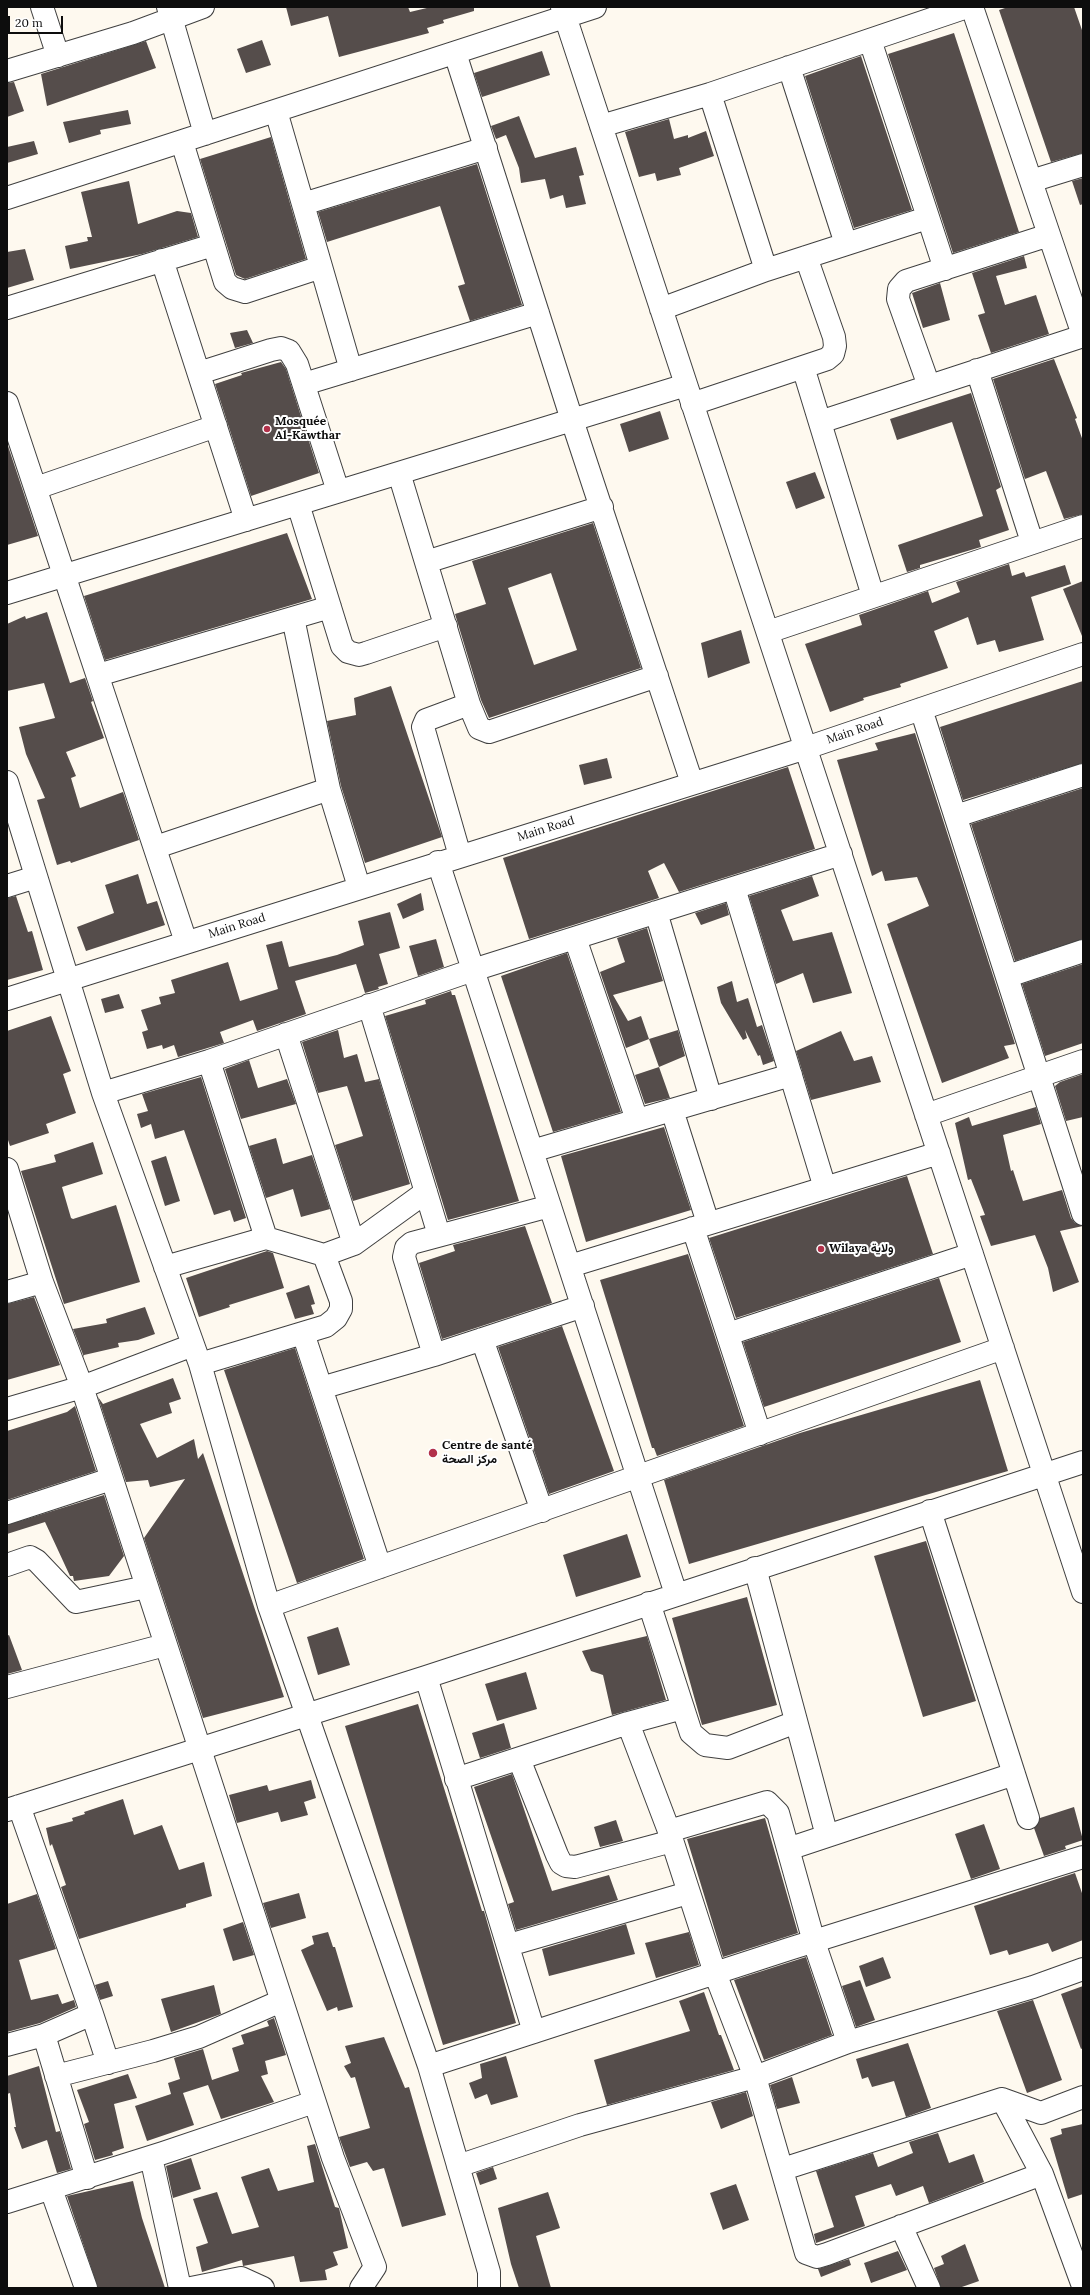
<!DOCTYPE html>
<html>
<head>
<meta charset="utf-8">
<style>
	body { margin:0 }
	#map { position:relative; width:1090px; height:2295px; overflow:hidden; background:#fef9ef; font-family:Lora,serif }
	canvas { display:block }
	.frame { position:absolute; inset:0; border:8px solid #0d0d0d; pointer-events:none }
	.scale { position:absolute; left:8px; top:16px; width:55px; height:18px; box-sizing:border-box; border:2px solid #0d0d0d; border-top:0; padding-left:5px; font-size:12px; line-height:14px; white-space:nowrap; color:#0d0d0d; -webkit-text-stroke:3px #fff; paint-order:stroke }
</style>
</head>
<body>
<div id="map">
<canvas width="1090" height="2295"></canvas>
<div class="frame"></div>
<div class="scale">20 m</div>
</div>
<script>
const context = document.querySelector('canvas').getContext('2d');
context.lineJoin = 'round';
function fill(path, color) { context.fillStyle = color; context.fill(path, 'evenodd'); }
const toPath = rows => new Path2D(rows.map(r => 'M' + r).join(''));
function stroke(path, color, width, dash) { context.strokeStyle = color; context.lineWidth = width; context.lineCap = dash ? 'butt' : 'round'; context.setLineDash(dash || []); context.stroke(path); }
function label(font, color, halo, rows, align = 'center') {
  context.font = font + ' Lora,Vazirmatn,serif'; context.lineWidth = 4; context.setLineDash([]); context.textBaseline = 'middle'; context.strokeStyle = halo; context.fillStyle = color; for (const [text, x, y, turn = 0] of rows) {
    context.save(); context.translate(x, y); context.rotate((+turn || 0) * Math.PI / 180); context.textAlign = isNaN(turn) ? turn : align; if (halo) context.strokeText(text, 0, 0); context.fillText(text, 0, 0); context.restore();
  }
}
fill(toPath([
	[286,7,408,7,410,12,431,7,474,7,474,11,443,20,444,23,427,28,429,33,339,57,328,16,291,26],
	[1008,7,1074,7,1083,33,1083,153,1051,162,999,10],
	[954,33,1019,232,953,253,888,54],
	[262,40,271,65,246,73,237,49],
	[146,41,156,68,47,106,41,74],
	[542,51,550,75,482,97,474,73],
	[861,56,912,210,854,228,805,76],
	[14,82,24,111,7,117,7,83],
	[128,110,131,124,100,130,101,134,69,143,63,122],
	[519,116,535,158,576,147,584,175,579,176,586,204,566,208,563,195,550,199,545,179,521,183,519,168,506,135,496,139,491,126],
	[669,119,674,139,688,135,688,138,706,131,714,156,679,168,681,175,657,181,655,173,639,177,625,132],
	[271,137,306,259,245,279,236,275,200,159],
	[34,141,38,154,7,163,7,147],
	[477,164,522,305,470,321,458,286,465,284,440,206,327,242,318,212],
	[1083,178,1083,204,1080,205,1072,181],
	[129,181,138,224,177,211,191,213,198,237,142,254,70,269,65,246,88,241,87,237,92,237,81,192],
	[25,249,34,280,7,288,7,252],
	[1024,256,1027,268,996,276,1005,305,1036,295,1049,334,991,353,978,315,985,313,972,273],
	[940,283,950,320,923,328,912,293],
	[247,330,253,343,235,348,230,333],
	[1054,359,1077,418,1075,419,1083,441,1083,514,1064,519,1046,471,1025,479,993,379],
	[281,362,286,369,319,473,251,496,215,384,242,375,241,373],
	[971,393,1001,487,996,490,1009,530,979,540,981,547,920,565,920,568,907,572,898,545,983,516,952,422,897,440,890,419],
	[660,411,669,439,629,452,620,424],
	[7,443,38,536,7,545],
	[815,472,825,498,796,509,786,482],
	[593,523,641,668,489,718,481,700,455,614,486,604,472,561],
	[551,573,577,650,534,665,508,588],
	[287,533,312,599,105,660,84,596],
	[1009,564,1012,576,1024,572,1026,577,1065,565,1071,584,1031,597,1044,640,999,652,995,640,977,645,968,617,934,631,948,668,900,684,901,687,863,698,864,700,830,712,805,644,862,625,859,615,928,591,932,603,960,592,956,582],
	[1083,581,1083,636,1082,636,1063,589],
	[47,612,70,683,85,678,93,701,91,702,104,738,66,752,76,776,71,778,80,808,123,792,139,840,71,863,70,861,57,865,37,800,45,798,26,754,19,727,55,718,44,683,7,691,7,624,25,616,26,619],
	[741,630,750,663,708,678,701,643],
	[1083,681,1083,763,963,800,940,727],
	[391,686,442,837,365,863,341,786,327,721,356,715,354,698],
	[915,733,1015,1044,1004,1046,1009,1058,942,1083,887,924,929,906,917,877,885,881,882,871,872,876,837,760,878,750,875,743],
	[607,758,612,778,584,785,579,765],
	[788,767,815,849,679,892,664,863,648,871,659,898,529,939,503,858],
	[1083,788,1083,939,1015,961,971,824],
	[138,874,147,904,157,901,165,925,86,951,77,927,114,913,105,885],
	[812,876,819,896,781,910,793,941,832,932,852,993,813,1003,803,973,776,984,749,896],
	[421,893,424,910,403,919,397,904],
	[16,896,28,932,32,931,43,970,7,980,7,898],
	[726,903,729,915,701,925,695,913],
	[390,912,400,948,379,954,388,984,378,987,379,989,365,993,356,964,295,981,306,1014,257,1031,253,1020,220,1032,224,1043,178,1057,174,1045,163,1049,162,1045,147,1049,142,1032,148,1030,141,1010,161,1004,159,997,175,993,171,980,228,962,240,1001,278,989,266,945,282,941,289,967,337,955,364,945,358,921],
	[647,928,663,981,613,995,628,1021,641,1016,649,1039,626,1048,600,972,625,962,617,938],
	[436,939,444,967,418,976,409,946],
	[567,953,621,1112,553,1132,501,976],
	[1083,964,1083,1043,1045,1056,1022,984],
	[732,981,737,1002,748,998,757,1027,762,1025,774,1061,763,1065,760,1055,758,1056,745,1030,747,1038,743,1040,721,1003,717,987],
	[451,991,452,995,455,995,519,1201,448,1220,385,1016,426,1004,425,1000],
	[119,994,124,1008,105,1013,101,999],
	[51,1016,71,1071,63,1074,76,1113,46,1124,49,1133,10,1146,7,1137,7,1031],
	[338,1030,344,1058,357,1054,365,1082,379,1079,410,1184,353,1201,335,1145,363,1136,351,1098,347,1086,318,1093,302,1042],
	[678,1030,685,1056,659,1067,649,1039],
	[841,1031,854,1061,872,1056,881,1082,811,1100,796,1051],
	[249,1060,258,1088,287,1079,296,1104,241,1119,225,1069],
	[659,1067,670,1098,645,1104,635,1075],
	[1083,1074,1083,1117,1066,1121,1055,1086,1060,1082],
	[201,1077,246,1218,234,1222,230,1210,214,1215,184,1130,155,1139,151,1124,141,1128,137,1114,148,1111,142,1094],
	[1036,1107,1041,1124,1003,1135,1011,1171,1013,1170,1023,1201,1062,1190,1071,1218,1075,1223,1083,1226,1060,1231,1079,1282,1053,1292,1048,1268,1035,1235,991,1246,980,1216,985,1215,971,1179,968,1180,955,1123,969,1117,972,1126],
	[664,1127,691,1210,586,1242,561,1156],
	[276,1138,283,1164,312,1155,330,1209,301,1217,293,1189,266,1198,249,1146],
	[93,1142,103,1174,62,1187,71,1218,73,1219,116,1205,140,1282,64,1304,21,1171,56,1162,54,1155],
	[166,1156,180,1201,165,1206,151,1161],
	[907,1176,933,1254,736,1318,709,1238],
	[525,1226,552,1303,442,1339,419,1263,455,1251,453,1245],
	[267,1251,273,1253,284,1288,229,1305,230,1307,199,1317,186,1278],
	[688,1254,744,1426,657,1456,654,1448,652,1448,600,1280],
	[939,1278,961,1342,764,1407,743,1342],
	[309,1285,315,1304,311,1305,314,1314,295,1319,286,1293],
	[34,1297,60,1365,7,1380,7,1304],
	[145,1307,155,1334,138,1340,118,1343,119,1347,84,1355,84,1357,73,1329,107,1323,106,1319],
	[562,1326,614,1471,549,1494,498,1347],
	[295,1348,364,1559,297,1583,224,1370],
	[173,1378,181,1399,169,1403,172,1413,140,1424,157,1458,194,1439,198,1459,203,1453,284,1697,203,1718,144,1538,185,1479,150,1487,148,1480,126,1482,98,1397,103,1404],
	[980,1380,1008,1471,689,1564,664,1480,800,1433],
	[75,1406,96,1471,7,1500,7,1431,67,1412],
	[104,1495,124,1556,109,1576,74,1581,73,1576,70,1576,45,1522,7,1534,7,1525],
	[627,1534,641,1577,576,1597,563,1555],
	[926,1541,976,1701,923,1717,874,1556],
	[747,1597,777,1705,702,1725,672,1618],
	[338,1627,350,1665,318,1675,307,1637],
	[9,1635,22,1670,7,1674,7,1636],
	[647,1636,666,1700,612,1715,603,1675,591,1671,582,1651],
	[526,1672,537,1709,497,1721,485,1684],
	[418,1704,482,1911,484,1911,516,2023,443,2045,345,1726],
	[504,1723,511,1748,480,1758,472,1733],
	[512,1774,552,1891,609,1875,618,1900,516,1930,508,1904,514,1902,474,1787],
	[311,1780,316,1798,304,1802,308,1815,281,1822,278,1812,237,1823,229,1795,267,1785,269,1791],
	[123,1799,134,1835,162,1825,179,1870,204,1862,212,1896,186,1904,186,1907,79,1939,61,1887,66,1885,52,1844,50,1846,46,1828,73,1821,72,1818,85,1814,84,1812],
	[1074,1807,1083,1840,1065,1846,1066,1849,1044,1856,1034,1828,1040,1818],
	[765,1818,798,1933,723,1957,687,1839],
	[616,1820,623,1841,600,1847,594,1827],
	[984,1824,1000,1869,971,1879,955,1834],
	[1075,1873,1083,1896,1083,1940,1052,1952,1048,1943,1009,1955,1007,1950,990,1955,974,1906],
	[299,1893,306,1918,271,1928,263,1903],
	[37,1894,56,1949,19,1960,31,2000,58,1994,62,2004,74,2000,76,2007,40,2023,7,2032,7,1904],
	[243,1922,254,1955,233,1961,223,1929],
	[626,1924,635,1954,549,1976,542,1949],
	[328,1932,333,1947,335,1947,353,2007,338,2011,337,2007,327,2011,301,1950,314,1944,312,1936],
	[689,1932,699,1965,656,1978,645,1943],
	[806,1957,832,2035,764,2060,734,1980],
	[883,1957,891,1978,866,1987,859,1966],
	[860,1980,875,2020,856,2027,842,1986],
	[108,1981,113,1996,100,2000,95,1985],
	[214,1985,221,2014,171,2032,161,1999],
	[1083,1986,1083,2048,1081,2049,1061,1994],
	[704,1992,719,2035,721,2035,734,2070,607,2105,594,2060,690,2031,679,2001],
	[1033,2000,1062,2080,1027,2093,997,2011],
	[274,2018,286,2055,265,2061,268,2074,261,2076,274,2102,221,2119,208,2085,183,2093,194,2125,147,2141,135,2106,171,2094,168,2083,180,2079,174,2058,203,2049,212,2080,239,2071,232,2048,244,2044,241,2035,269,2026,267,2021],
	[384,2037,405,2088,409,2087,446,2215,402,2227,384,2168,373,2171,367,2162,350,2167,339,2137,370,2128,355,2077,351,2078,344,2066,351,2063,345,2046],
	[908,2043,931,2108,906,2117,894,2081,872,2087,868,2077,862,2079,856,2059],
	[506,2056,518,2097,491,2105,487,2094,475,2099,469,2083,482,2078,480,2064],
	[39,2066,56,2132,60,2131,71,2169,57,2173,47,2140,22,2149,14,2127,16,2127,10,2093,7,2094,7,2076],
	[128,2074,137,2098,114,2104,124,2148,112,2152,113,2155,95,2160,84,2124,89,2122,77,2090],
	[792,2077,800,2103,777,2109,770,2085],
	[746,2092,753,2116,721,2129,711,2102],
	[1083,2124,1083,2194,1068,2199,1050,2138,1062,2134,1061,2129],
	[938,2133,949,2163,974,2154,984,2182,929,2203,923,2186,896,2196,891,2184,855,2196,865,2226,816,2243,814,2234,834,2227,816,2171,873,2153,878,2167,913,2153,909,2142],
	[315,2144,335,2207,339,2208,348,2248,333,2252,338,2265,325,2270,327,2280,300,2282,294,2256,243,2266,242,2260,202,2272,196,2247,208,2243,193,2199,217,2192,232,2234,259,2227,241,2177,269,2168,278,2191,314,2182,307,2146],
	[191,2158,201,2189,173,2198,166,2166],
	[493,2167,497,2179,480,2185,476,2173],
	[133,2181,142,2218,165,2288,98,2288,67,2196],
	[736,2184,749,2220,723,2230,710,2193],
	[548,2192,560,2228,536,2236,551,2288,519,2288,511,2264,498,2208],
	[965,2244,979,2281,959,2288,941,2288,934,2268,944,2264,941,2256],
	[898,2251,907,2270,871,2283,864,2263],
	[849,2259,851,2265,821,2277,818,2269]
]), '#554d4b');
const minor = toPath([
	[42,7,58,56],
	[168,7,205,134],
	[562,7,1083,1592],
	[972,7,1083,335],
	[870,40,945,269],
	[455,53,572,420,692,783],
	[789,67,846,244],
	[7,71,133,33,203,7],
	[710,94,766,270],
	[276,111,351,370],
	[601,126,710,94,967,7],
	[182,142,225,282,232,288,245,292,321,267],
	[1031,181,1083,165],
	[7,198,595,7],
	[303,204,486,148],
	[162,260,246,520],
	[7,308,213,245],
	[661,309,766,270,927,218],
	[803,367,873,596],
	[977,370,1032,542],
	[199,373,271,350,281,348,289,351,297,364,338,491],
	[304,384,538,313],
	[929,386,898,299,899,289,906,281,1049,235],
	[7,403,186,942],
	[692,404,827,359,833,354,835,346,834,337,806,257],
	[820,422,1083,336],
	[399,473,469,704,426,720,423,727,460,856],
	[36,488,216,426],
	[298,504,342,646,348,652,359,655,366,653,446,626],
	[426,562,602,507],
	[7,593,686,385],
	[293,618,329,789,359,887],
	[768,632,1083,526],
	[98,675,330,607],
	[469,704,479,728,489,732,657,676],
	[921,709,1083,1214],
	[7,782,103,1093,200,1364,269,1606,429,2066,489,2272,489,2288],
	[956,816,1083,775],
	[156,847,329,789],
	[438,862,676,1594],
	[7,886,36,877],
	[734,888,825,1188],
	[656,912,711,1099],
	[575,938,637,1120],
	[1008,976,1083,951],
	[7,999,806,748,1083,654],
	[369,1005,439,1235],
	[286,1034,354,1244],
	[209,1061,266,1238],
	[103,1093,209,1061,473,970,841,854],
	[672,1110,708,1223],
	[926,1115,1083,1061],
	[532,1151,791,1075],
	[7,1169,42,1282,82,1387,333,2158,375,2267,361,2288],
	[693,1228,760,1434],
	[570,1266,939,1153],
	[165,1267,266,1238,324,1255,354,1244,426,1192],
	[7,1292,42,1282],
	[303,1333,380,1567],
	[728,1334,972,1254],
	[482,1339,542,1511],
	[434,1355,404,1257,406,1248,412,1243,550,1206],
	[200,1364,326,1326,336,1318,341,1309,341,1301,324,1255],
	[321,1388,434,1355,583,1306],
	[7,1409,82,1387,193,1345],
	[930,1511,1028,1818],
	[7,1513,111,1479],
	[7,1565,30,1557,37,1561,76,1602,146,1587],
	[755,1568,827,1836],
	[649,1603,691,1733,705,1745,728,1748,796,1722],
	[269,1606,1003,1348],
	[426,1677,534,2032],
	[7,1687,165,1645],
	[628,1723,669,1831,715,1973,755,2077,806,2253,817,2257,827,2254,1042,2174],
	[519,1759,557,1855,561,1863,566,1866,575,1867,672,1841],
	[456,1779,628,1723,683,1708],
	[7,1810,426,1677,1083,1462],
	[669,1831,767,1802,778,1813,814,1942,848,2042],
	[788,1849,1014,1774],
	[509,1945,688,1893],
	[92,2014,108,2063],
	[44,2035,87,2178],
	[7,2045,44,2035,92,2014,19,1806],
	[429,2066,789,1949,1083,1857],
	[56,2076,153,2051,199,2037,281,2001],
	[1002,2099,1042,2174,1083,2286],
	[151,2157,180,2288],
	[458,2166,580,2125,755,2077,848,2042,1033,1987,1083,1969],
	[783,2169,1002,2099,1041,2113,1083,2097],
	[51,2189,86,2288],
	[7,2202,163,2153,314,2102],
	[901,2226,929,2288],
	[191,2288,241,2278,263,2288]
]);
stroke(minor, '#404040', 24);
stroke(minor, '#fff', 22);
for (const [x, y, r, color] of [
	[267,429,4,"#b2314a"],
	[821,1249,4,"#b2314a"],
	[433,1453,5,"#b2314a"]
]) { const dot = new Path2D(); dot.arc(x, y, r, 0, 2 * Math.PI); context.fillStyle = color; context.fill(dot); stroke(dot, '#fff', 1.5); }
label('bold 12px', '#0d0d0d', '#fff', [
	["Mosquée",275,422],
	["Al-Kawthar",275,436],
	["Wilaya ولاية",829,1249],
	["Centre de santé",442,1446],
	["مركز الصحة",442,1460]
], 'left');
label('12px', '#0d0d0d', '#fff', [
	["Main Road",855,731,-19],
	["Main Road",546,829,-17],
	["Main Road",237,926,-17]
]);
</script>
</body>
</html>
